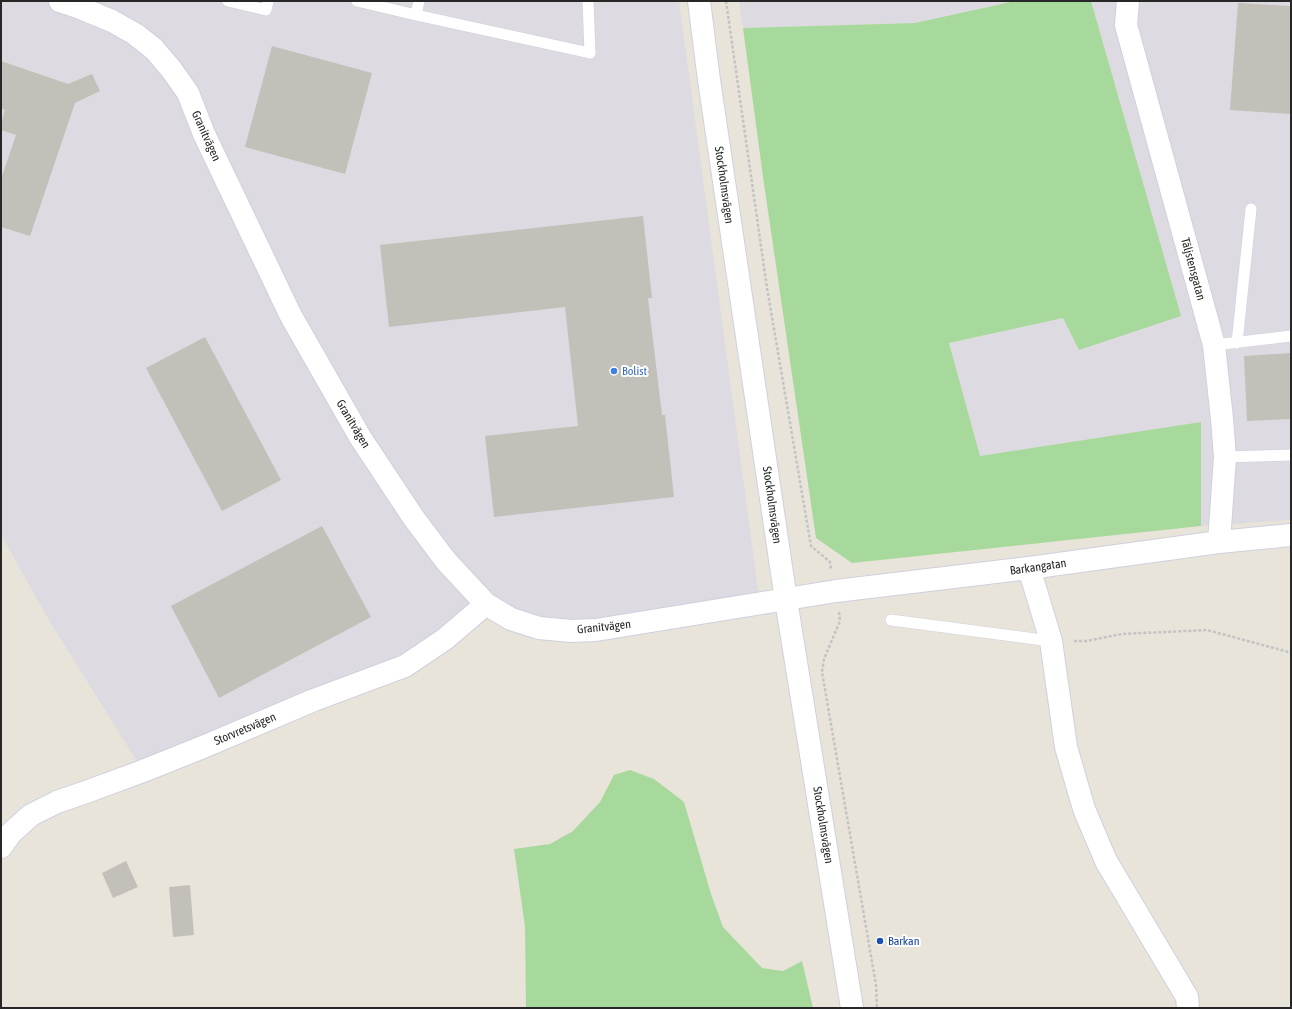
<!DOCTYPE html>
<html>
<head>
<meta charset="utf-8">
<style>
	body { margin:0 }
	#map { position:relative; width:1292px; height:1009px; overflow:hidden; background:#e8e4da; font-family:"Asap Condensed",sans-serif }
	canvas { display:block }
	.frame { position:absolute; inset:0; border:2px solid #272727; pointer-events:none }
</style>
</head>
<body>
<div id="map">
<canvas width="1292" height="1009"></canvas>
<div class="frame"></div>
</div>
<script>
const context = document.querySelector('canvas').getContext('2d');
context.lineJoin = 'round';
function fill(path, color) { context.fillStyle = color; context.fill(path, 'evenodd'); }
const toPath = rows => new Path2D(rows.map(r => 'M' + r).join(''));
function stroke(path, color, width, dash) { context.strokeStyle = color; context.lineWidth = width; context.lineCap = dash ? 'butt' : 'round'; context.setLineDash(dash || []); context.stroke(path); }
function label(font, color, halo, rows, align = 'center') {
  context.font = font + ' "Asap Condensed",sans-serif'; context.lineWidth = 4; context.setLineDash([]); context.textBaseline = 'middle'; context.strokeStyle = halo; context.fillStyle = color; for (const [text, x, y, turn = 0] of rows) {
    context.save(); context.translate(x, y); context.rotate((+turn || 0) * Math.PI / 180); context.textAlign = isNaN(turn) ? turn : align; if (halo) context.strokeText(text, 0, 0); context.fillText(text, 0, 0); context.restore();
  }
}
fill(toPath([
	[1,1,679,1,760,604,596,630,486,604,445,639,143,771,50,622,1,535],
	[739,1,1015,1,915,23,743,28],
	[1091,1,1291,1,1291,520,1201,526,1201,422,980,456,949,343,1063,318,1180,316]
]), '#dddae1');
fill(toPath([
	[1015,1,1091,1,1181,316,1079,350,1063,318,949,343,980,456,1201,422,1201,526,852,563,816,538,763,177,743,28,915,23],
	[630,770,654,779,684,802,711,894,723,927,762,968,783,971,802,961,813,1008,526,1008,525,927,514,849,550,844,573,831,600,802,614,775]
]), '#a8d99c');
fill(toPath([
	[1238,3,1291,6,1291,114,1230,110],
	[272,46,372,73,345,174,245,147],
	[1,61,68,84,92,74,100,91,75,103,30,236,1,227,1,179,16,135,1,130,1,124,5,110,1,108],
	[643,216,652,298,648,298,662,415,665,415,674,497,494,517,485,436,578,426,565,307,389,327,380,245],
	[205,337,281,480,222,511,146,368],
	[1291,353,1291,419,1247,421,1244,356],
	[322,526,371,617,219,698,171,606],
	[126,861,138,887,113,898,102,873],
	[190,885,194,935,173,937,169,887]
]), '#c3c0b9');
const service = toPath([
	[228,1,266,10,268,1],
	[357,1,416,15],
	[419,1,416,15,590,53,588,1],
	[1237,343,1251,209],
	[1214,345,1291,336],
	[1225,457,1291,455],
	[891,620,1051,641]
]);
const minor = toPath([
	[60,1,78,7,112,21,135,34,154,49,171,69,188,93,204,134,291,316,360,437,413,517,446,561,486,604,511,619,539,628,571,631,596,630,836,591,1029,568,1219,542,1291,535],
	[1128,1,1126,25,1214,345,1222,419,1225,457,1219,542],
	[1029,568,1051,641,1066,747,1084,809,1106,861,1187,997,1188,1008],
	[1,847,11,833,31,815,57,802,86,792,143,771,203,747,314,700,405,666,445,639,486,604]
]);
const secondary = toPath([
	[699,1,709,80,786,600,852,1008]
]);
stroke(service, '#cfd0de', 12);
stroke(minor, '#cfd0de', 24);
stroke(secondary, '#cfd0de', 24);
stroke(toPath([
	[726,1,767,288,811,546,830,562,831,570],
	[839,612,840,621,824,659,822,672,876,985,877,1008],
	[1074,641,1086,641,1122,634,1207,630,1285,651,1291,653]
]), '#c3c3c3', 2.5, [3, 2]);
stroke(service, '#fff', 11);
stroke(minor, '#fff', 22);
stroke(secondary, '#fff', 22);
for (const [x, y, r, color] of [
	[614,371,4,"#3f7fe0"],
	[880,941,4,"#1a4fb4"]
]) { const dot = new Path2D(); dot.arc(x, y, r, 0, 2 * Math.PI); context.fillStyle = color; context.fill(dot); stroke(dot, '#fff', 1.5); }
label('12px', '#272727', '#fff', [
	["Granitvägen",206,136,66],
	["Stockholmsvägen",724,185,82],
	["Täljstensgatan",1193,269,75],
	["Granitvägen",353,424,59],
	["Stockholmsvägen",772,505,82],
	["Barkangatan",1038,567,-8],
	["Granitvägen",604,627,-6],
	["Storvretsvägen",245,729,-23],
	["Stockholmsvägen",823,825,81]
]);
label('12px', '#366cbe', '#fff', [
	["Bolist",622,371]
], 'left');
label('12px', '#164399', '#fff', [
	["Barkan",888,941]
], 'left');
</script>
</body>
</html>
